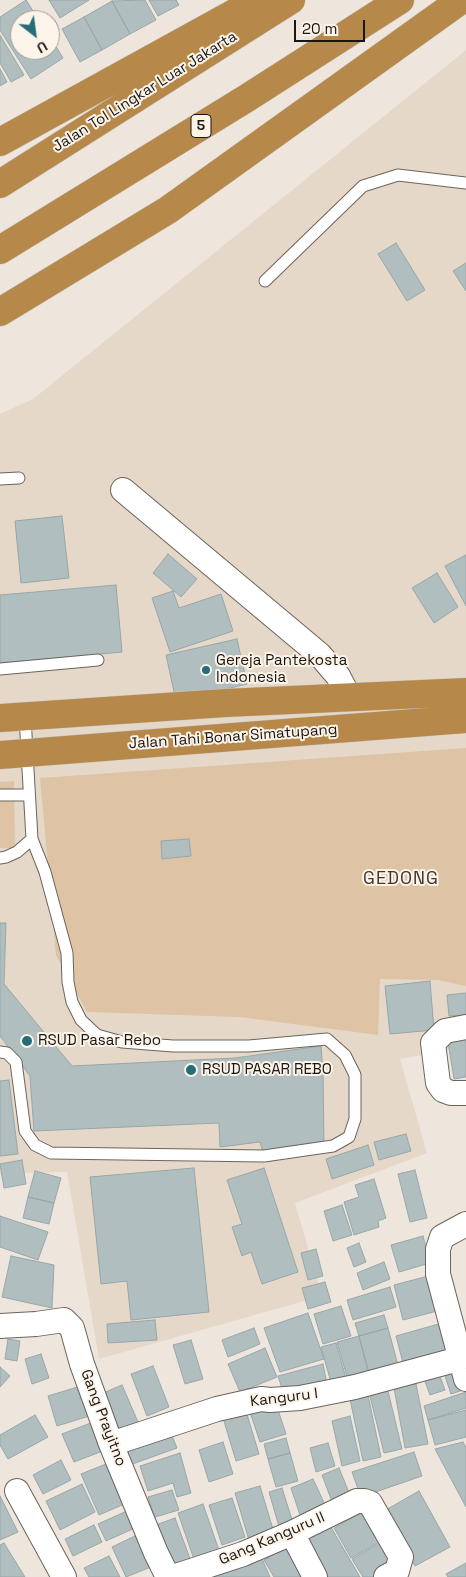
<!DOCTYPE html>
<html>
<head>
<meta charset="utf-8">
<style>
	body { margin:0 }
	#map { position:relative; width:466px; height:1577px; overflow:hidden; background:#eee6dc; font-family:"Space Grotesk",sans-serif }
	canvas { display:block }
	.north { position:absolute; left:10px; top:10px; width:50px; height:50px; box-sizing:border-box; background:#fcf3e9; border:1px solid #a19a93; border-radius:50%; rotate:150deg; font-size:14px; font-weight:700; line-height:20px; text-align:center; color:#181512 }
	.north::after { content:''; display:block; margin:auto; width:18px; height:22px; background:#256e78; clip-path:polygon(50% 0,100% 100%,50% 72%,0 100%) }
	.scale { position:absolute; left:294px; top:20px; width:71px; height:22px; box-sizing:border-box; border:2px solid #181512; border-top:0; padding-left:6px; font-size:15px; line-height:18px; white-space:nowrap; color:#181512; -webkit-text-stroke:4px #fcf3e9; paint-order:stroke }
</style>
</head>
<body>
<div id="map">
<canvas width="466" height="1577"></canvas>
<div class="north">U</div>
<div class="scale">20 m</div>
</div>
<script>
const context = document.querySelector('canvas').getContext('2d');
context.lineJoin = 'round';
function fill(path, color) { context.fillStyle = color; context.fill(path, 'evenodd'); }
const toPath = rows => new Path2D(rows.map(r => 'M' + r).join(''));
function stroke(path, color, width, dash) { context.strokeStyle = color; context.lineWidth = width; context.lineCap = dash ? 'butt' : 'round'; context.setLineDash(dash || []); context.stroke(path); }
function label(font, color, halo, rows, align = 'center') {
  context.font = font + ' "Space Grotesk",sans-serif'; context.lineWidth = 4; context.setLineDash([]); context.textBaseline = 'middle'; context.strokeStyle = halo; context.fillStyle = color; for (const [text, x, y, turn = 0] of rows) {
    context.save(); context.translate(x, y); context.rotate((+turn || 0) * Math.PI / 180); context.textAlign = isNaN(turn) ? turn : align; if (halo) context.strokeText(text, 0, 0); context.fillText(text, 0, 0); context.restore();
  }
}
fill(toPath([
	[466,50,466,1047,400,1059,427,1153,295,1203,322,1296,99,1359,67,1172,0,1174,0,414,33,399]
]), '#e6d8c8');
fill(toPath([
	[466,748,466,986,438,980,380,979,378,1035,239,1017,87,1012,56,955,40,778],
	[14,781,15,848,0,848,0,782]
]), '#dec4a4');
const building = toPath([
	[26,0,39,20,20,20,20,50,50,50,50,37,63,58,31,79,0,30,0,17,26,0],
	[49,0,89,0,60,18,49,0],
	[145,0,156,20,130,34,112,1,145,0],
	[149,0,176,0,179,5,158,16,149,0],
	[112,1,130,34,102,50,84,17,112,1],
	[84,17,102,50,80,62,62,29,84,17],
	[0,35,24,75,11,82,0,63,0,35],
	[0,69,7,82,0,86,0,69],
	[396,243,425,290,407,301,378,254,396,243],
	[466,263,466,291,453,271,466,263],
	[62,516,69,578,21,583,15,521,62,516],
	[168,554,197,579,181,597,153,573,168,554],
	[466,555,466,606,445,566,466,555],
	[437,573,458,607,434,623,412,588,437,573],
	[116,585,122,652,0,663,0,595,116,585],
	[173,591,179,608,221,594,233,631,170,652,152,598,173,591],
	[237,639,247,684,176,701,166,655,237,639],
	[189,839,191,856,162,859,161,841,189,839],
	[0,923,6,923,4,984,72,1066,235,1058,321,1046,323,1074,324,1145,263,1152,260,1142,220,1147,219,1123,34,1131,30,1076,0,1036,0,923],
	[430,981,434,1030,390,1034,385,986,430,981],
	[466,993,466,1015,449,1016,447,995,466,993],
	[466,1039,466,1077,454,1079,448,1042,466,1039],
	[9,1080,18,1154,0,1156,0,1081,9,1080],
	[406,1134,411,1151,379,1160,374,1142,406,1134],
	[368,1145,374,1165,332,1179,326,1159,368,1145],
	[22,1160,26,1184,4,1188,0,1164,22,1160],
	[194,1168,209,1312,131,1320,127,1281,101,1284,90,1177,194,1168],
	[264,1168,298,1272,262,1284,251,1252,242,1256,232,1227,242,1224,227,1180,264,1168],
	[415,1170,427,1218,410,1222,398,1174,415,1170],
	[35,1171,61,1178,54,1203,28,1197,35,1171],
	[374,1179,386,1218,378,1221,379,1227,354,1235,344,1202,359,1197,355,1185,374,1179],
	[28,1197,54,1203,49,1224,23,1218,28,1197],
	[342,1205,352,1235,333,1241,324,1211,342,1205],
	[0,1216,48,1232,38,1260,0,1247,0,1216],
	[423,1236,430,1263,399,1272,391,1245,423,1236],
	[359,1243,366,1262,354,1267,347,1248,359,1243],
	[316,1249,323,1276,308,1280,301,1253,316,1249],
	[11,1256,54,1265,52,1308,2,1297,11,1256],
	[384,1262,390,1279,363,1290,357,1273,384,1262],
	[432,1275,441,1310,403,1320,394,1285,432,1275],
	[325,1282,331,1302,308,1309,302,1288,325,1282],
	[390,1287,396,1307,353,1320,347,1300,390,1287],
	[341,1306,351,1336,323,1344,314,1314,341,1306],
	[308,1313,324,1359,280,1372,264,1328,308,1313],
	[384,1315,388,1328,359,1336,355,1323,384,1315],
	[155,1320,157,1340,108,1343,107,1324,155,1320],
	[442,1323,449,1351,403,1363,396,1336,442,1323],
	[254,1328,260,1344,228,1357,222,1340,254,1328],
	[388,1328,398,1365,369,1374,359,1336,388,1328],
	[359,1336,369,1374,348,1380,337,1342,359,1336],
	[8,1339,20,1341,17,1361,5,1359,8,1339],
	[191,1340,203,1379,185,1384,173,1345,191,1340],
	[336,1343,347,1382,332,1386,321,1347,336,1343],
	[265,1348,277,1377,240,1392,228,1364,265,1348],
	[41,1354,49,1378,32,1384,25,1359,41,1354],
	[323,1364,328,1389,285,1398,278,1376,323,1364],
	[153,1366,169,1407,147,1416,131,1374,153,1366],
	[458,1366,466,1389,451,1394,443,1370,458,1366],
	[0,1367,10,1376,0,1387,0,1367],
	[438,1371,445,1390,430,1395,423,1376,438,1371],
	[87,1384,96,1414,57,1426,48,1396,87,1384],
	[416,1384,428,1444,405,1448,394,1388,416,1384],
	[122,1385,138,1422,117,1431,101,1394,122,1385],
	[387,1387,402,1449,384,1453,369,1392,387,1387],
	[466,1392,466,1408,428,1420,424,1406,466,1392],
	[368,1395,381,1457,363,1461,350,1399,368,1395],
	[276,1404,286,1434,260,1442,250,1412,276,1404],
	[466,1410,466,1437,435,1445,428,1420,466,1410],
	[246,1411,259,1454,236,1461,223,1418,246,1411],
	[35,1415,48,1437,8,1459,0,1445,0,1435,35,1415],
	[350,1416,360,1461,342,1466,332,1421,350,1416],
	[96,1421,108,1449,74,1462,62,1434,96,1421],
	[171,1433,177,1448,127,1466,122,1451,171,1433],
	[286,1438,290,1453,268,1459,264,1444,286,1438],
	[223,1442,233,1474,209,1482,199,1450,223,1442],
	[463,1442,466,1448,466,1507,435,1449,463,1442],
	[328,1443,335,1466,316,1472,310,1448,328,1443],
	[414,1452,422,1476,361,1497,352,1472,414,1452],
	[180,1453,191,1493,177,1497,173,1483,148,1491,140,1466,180,1453],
	[290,1453,298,1481,276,1487,268,1459,290,1453],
	[61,1460,71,1480,43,1494,33,1475,61,1460],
	[111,1462,129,1502,99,1515,81,1474,111,1462],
	[339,1468,352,1500,334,1507,322,1475,339,1468],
	[313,1479,327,1509,302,1521,291,1488,313,1479],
	[82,1484,95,1512,60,1530,46,1501,82,1484],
	[260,1486,276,1539,251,1547,235,1493,260,1486],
	[282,1488,294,1526,280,1530,269,1492,282,1488],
	[172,1490,179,1510,155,1517,148,1497,172,1490],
	[419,1491,450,1547,415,1566,384,1511,419,1491],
	[0,1496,18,1532,0,1540,0,1496],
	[232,1498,245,1537,222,1545,209,1505,232,1498],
	[203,1504,221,1556,196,1565,178,1513,203,1504],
	[371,1507,388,1537,351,1558,334,1528,371,1507],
	[129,1510,137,1527,106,1541,98,1524,129,1510],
	[175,1518,192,1564,170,1570,153,1526,175,1518],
	[328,1522,360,1577,320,1577,298,1539,328,1522],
	[94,1525,102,1542,73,1556,65,1539,94,1525],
	[143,1532,158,1564,126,1577,112,1547,143,1532],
	[385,1540,398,1564,375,1577,363,1577,352,1559,385,1540],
	[4,1543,25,1577,0,1577,0,1545,4,1543],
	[292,1544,309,1577,274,1577,264,1560,292,1544],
	[260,1554,270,1577,213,1577,211,1573,260,1554],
	[109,1556,120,1577,89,1577,84,1568,109,1556],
	[466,1563,466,1577,448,1577,446,1574,466,1563]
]);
fill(building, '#b0bec0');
stroke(building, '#98a7a9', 1);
const lane = toPath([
	[265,281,363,186,398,175,466,183],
	[0,479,19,478],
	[0,669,98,660],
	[0,795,29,795],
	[0,858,6,857,17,852,32,839,25,717],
	[0,1052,7,1053,16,1062,25,1131,35,1145,51,1153,264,1156,333,1146,349,1137,355,1119,355,1075,345,1055,327,1039,249,1046,173,1046,122,1042,97,1035,81,1020,72,1002,68,982,67,953,45,872,32,839]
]);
const street = toPath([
	[123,490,320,655,338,676,349,697],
	[466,1027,445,1031,433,1043,438,1083,443,1090,451,1093,466,1093],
	[466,1224,442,1237,438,1249,438,1274,466,1379],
	[0,1326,36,1324,64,1320,72,1328,82,1364,111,1444,156,1553,168,1577],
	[111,1444,217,1409,261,1399,270,1400,300,1398,355,1387,459,1359],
	[17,1491,64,1577],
	[292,1533,315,1577],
	[173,1577,243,1554,292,1533,357,1501,364,1501,370,1503,401,1557,397,1571,386,1577]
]);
const highway = toPath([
	[0,142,258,0],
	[0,184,291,0],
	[0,250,247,98,400,0],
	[0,312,168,210,461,0],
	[0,718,225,703,466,692],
	[0,755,466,719]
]);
stroke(lane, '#6b645b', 13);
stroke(street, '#6b645b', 26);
stroke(highway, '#c8c7c6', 29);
stroke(lane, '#fff', 11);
stroke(street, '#fff', 24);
stroke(highway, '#b68849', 28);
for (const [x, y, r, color] of [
	[206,670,5,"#256e78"],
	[27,1041,6,"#256e78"],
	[191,1070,6,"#256e78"]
]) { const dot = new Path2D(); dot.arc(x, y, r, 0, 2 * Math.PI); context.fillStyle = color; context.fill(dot); stroke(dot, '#fcf3e9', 2); }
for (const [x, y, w] of [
	[201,126,20]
]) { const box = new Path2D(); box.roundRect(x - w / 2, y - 11.5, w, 23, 4); context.fillStyle = '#fcf3e9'; context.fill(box); stroke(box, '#181512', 1); }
label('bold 14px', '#181512', null, [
	["5",201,126]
]);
label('15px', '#181512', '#fcf3e9', [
	["Jalan Tol Lingkar Luar Jakarta",145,92,-32],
	["Jalan Tahi Bonar Simatupang",233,737,-4],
	["Kanguru I",284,1398,-7],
	["Gang Prayitno",103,1418,69],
	["Gang Kanguru II",272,1539,-23]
]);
label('15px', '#181512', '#fcf3e9', [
	["Gereja Pantekosta",216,661],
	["Indonesia",216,678],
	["RSUD Pasar Rebo",38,1041],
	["RSUD PASAR REBO",202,1070]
], 'left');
context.letterSpacing = '1px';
label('18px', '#3d372e', '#fcf3e9', [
	["GEDONG",401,879]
]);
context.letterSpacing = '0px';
</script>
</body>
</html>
